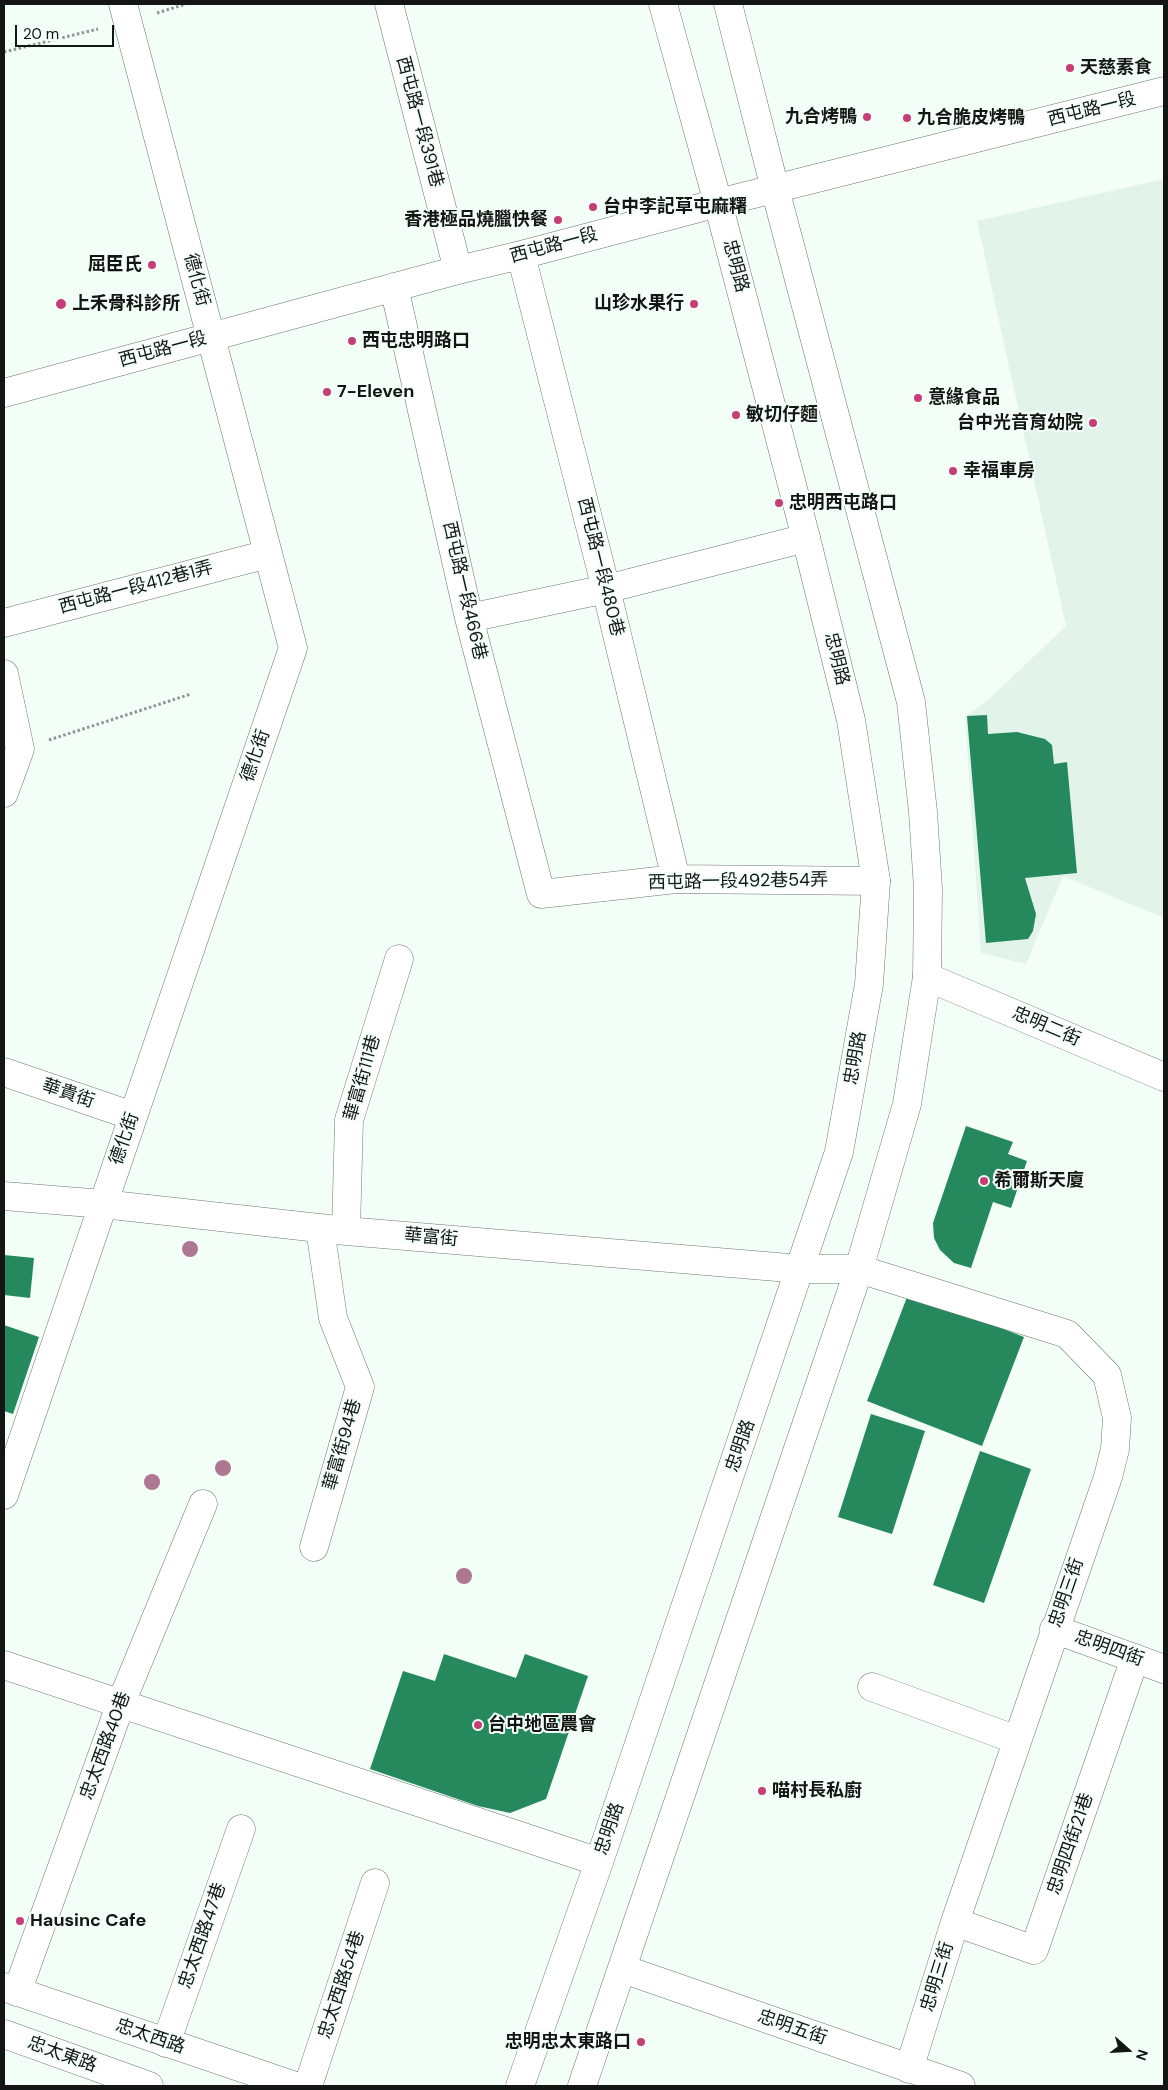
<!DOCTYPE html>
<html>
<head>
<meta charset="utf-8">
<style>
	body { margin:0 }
	#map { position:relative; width:1168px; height:2090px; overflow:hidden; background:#f3fef7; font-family:"DM Sans",sans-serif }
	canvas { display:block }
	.frame { position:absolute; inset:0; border:5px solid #131614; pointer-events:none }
	.north { position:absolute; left:1103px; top:2025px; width:50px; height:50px; -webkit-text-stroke:4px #f3fef7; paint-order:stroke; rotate:109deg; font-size:14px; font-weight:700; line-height:20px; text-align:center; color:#131614 }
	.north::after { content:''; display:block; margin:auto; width:18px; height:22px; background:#131614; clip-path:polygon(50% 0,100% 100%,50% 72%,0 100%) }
	.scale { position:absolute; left:15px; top:25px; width:99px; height:22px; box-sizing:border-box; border:2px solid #131614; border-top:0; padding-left:6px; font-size:15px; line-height:18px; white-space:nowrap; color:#131614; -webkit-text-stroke:4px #f3fef7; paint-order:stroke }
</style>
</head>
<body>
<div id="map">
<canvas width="1168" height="2090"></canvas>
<div class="frame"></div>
<div class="north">N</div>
<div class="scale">20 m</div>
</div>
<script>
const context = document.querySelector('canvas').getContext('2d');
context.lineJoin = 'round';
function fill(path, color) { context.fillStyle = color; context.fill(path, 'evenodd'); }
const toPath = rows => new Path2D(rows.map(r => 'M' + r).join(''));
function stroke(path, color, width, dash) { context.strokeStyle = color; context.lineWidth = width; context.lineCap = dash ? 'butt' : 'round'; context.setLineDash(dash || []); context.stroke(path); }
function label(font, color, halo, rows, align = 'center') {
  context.font = font + ' "DM Sans","Noto Sans TC",sans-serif'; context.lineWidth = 4; context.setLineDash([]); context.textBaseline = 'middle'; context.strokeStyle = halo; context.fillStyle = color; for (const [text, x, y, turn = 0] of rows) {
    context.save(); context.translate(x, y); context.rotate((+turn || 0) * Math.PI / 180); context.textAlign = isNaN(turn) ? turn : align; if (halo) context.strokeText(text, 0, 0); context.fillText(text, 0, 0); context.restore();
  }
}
fill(toPath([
	[1164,179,1164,918,1063,876,1026,964,981,953,965,717,990,698,1066,626,977,221]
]), '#e2f4e9');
fill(toPath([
	[987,715,988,734,1017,732,1045,739,1052,745,1054,764,1067,762,1077,873,1025,878,1036,914,1033,931,1028,939,986,943,967,716],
	[966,1126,1013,1142,1008,1154,1027,1161,1011,1208,993,1202,971,1268,954,1263,940,1250,934,1238,933,1223],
	[4,1255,34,1258,30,1298,4,1295],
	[909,1292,1024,1337,982,1446,867,1401],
	[4,1325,39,1337,13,1414,4,1411],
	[871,1414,925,1431,892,1534,838,1517],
	[980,1451,1031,1469,984,1603,933,1585],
	[444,1654,516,1678,525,1654,588,1676,546,1799,510,1813,478,1806,370,1769,403,1671,435,1681]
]), '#26895e');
const minor = toPath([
	[389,4,458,270],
	[521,255,606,589,676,879],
	[394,287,469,618,541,894,676,879,876,881],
	[4,393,458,270,521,255,718,203,1164,91],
	[469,618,606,589,806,538],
	[4,623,268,554],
	[4,674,20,749,4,793],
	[927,977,1164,1077],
	[4,1072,133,1116],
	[4,1196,103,1204,346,1231,801,1269,859,1269,1067,1334,1107,1375,1117,1418,1115,1449,1108,1477,955,1922,909,2069],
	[346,1231,349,1120,399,959],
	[4,1495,293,648,123,4],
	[314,1547,360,1387,333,1318,320,1228],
	[1054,1629,1164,1669],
	[4,1665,599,1862],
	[872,1687,1017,1740],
	[955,1922,1034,1950,1135,1658],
	[623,1969,961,2086],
	[4,1987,295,2086],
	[17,1992,121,1703,203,1504],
	[4,2034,149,2086],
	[166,2043,241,1829],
	[308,2086,375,1883]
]);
const major = toPath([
	[520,2086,599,1862,839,1152,869,984,876,881,851,720,806,538,718,203,663,4],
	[582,2086,859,1269,907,1104,927,977,928,889,923,812,911,702,775,189,728,4]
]);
stroke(minor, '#6e7872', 29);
stroke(major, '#6e7872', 29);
stroke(toPath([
	[157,13,186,4],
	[4,52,98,29],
	[49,740,191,694]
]), '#8d9590', 3, [2.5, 2.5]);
stroke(minor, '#fff', 28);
stroke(major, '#fff', 28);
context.fillStyle = '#ad7691';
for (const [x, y] of [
	[190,1249],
	[223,1468],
	[152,1482],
	[464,1576]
]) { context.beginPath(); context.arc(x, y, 8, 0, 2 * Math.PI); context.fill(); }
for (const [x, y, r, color] of [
	[1070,68,5,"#c63d78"],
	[867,117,5,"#c63d78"],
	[907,118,5,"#c63d78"],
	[593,207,5,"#c63d78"],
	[558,220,5,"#c63d78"],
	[152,265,5,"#c63d78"],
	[61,304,6,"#c63d78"],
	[694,304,5,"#c63d78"],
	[352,341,5,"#c63d78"],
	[327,392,5,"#c63d78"],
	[918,398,5,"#c63d78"],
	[736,415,5,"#c63d78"],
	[1093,423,5,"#c63d78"],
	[953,471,5,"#c63d78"],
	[779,503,5,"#c63d78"],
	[984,1181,5,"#c63d78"],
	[478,1725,5,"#c63d78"],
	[762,1791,5,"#c63d78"],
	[20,1921,5,"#c63d78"],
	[641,2042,5,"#c63d78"]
]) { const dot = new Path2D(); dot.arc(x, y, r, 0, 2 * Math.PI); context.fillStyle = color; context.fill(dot); stroke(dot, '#f3fef7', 2); }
label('bold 18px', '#131614', '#f3fef7', [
	["天慈素食",1080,68],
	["九合烤鴨",857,117,"right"],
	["九合脆皮烤鴨",917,118],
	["台中李記草屯麻糬",603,207],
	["香港極品燒臘快餐",548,220,"right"],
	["屈臣氏",142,265,"right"],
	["上禾骨科診所",72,304],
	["山珍水果行",684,304,"right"],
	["西屯忠明路口",362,341],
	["7-Eleven",337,392],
	["意緣食品",928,398],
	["敏切仔麵",746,415],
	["台中光音育幼院",1083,423,"right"],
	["幸福車房",963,471],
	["忠明西屯路口",789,503],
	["希爾斯天廈",994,1181],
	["台中地區農會",488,1725],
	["喵村長私廚",772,1791],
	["Hausinc Cafe",30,1921],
	["忠明忠太東路口",631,2042,"right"]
], 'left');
label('18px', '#131614', '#f3fef7', [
	["西屯路一段",1092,110,-14],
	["西屯路一段391巷",419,122,75],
	["西屯路一段",554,246,-15],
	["忠明路",735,266,75],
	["德化街",196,280,75],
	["西屯路一段",163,350,-15],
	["西屯路一段480巷",600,567,76],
	["西屯路一段412巷1弄",136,588,-15],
	["西屯路一段466巷",464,591,77],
	["忠明路",836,659,76],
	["德化街",256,756,-71],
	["西屯路一段492巷54弄",738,882,-1],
	["忠明二街",1046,1027,23],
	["忠明路",856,1058,-80],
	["華富街111巷",363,1078,-74],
	["華貴街",68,1094,19],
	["德化街",125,1139,-71],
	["華富街",431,1238,5],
	["華富街94巷",343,1445,-74],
	["忠明路",741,1446,-71],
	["忠明三街",1067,1593,-71],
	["忠明四街",1109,1649,20],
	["忠太西路40巷",106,1746,-70],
	["忠明路",610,1829,-71],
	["忠明四街21巷",1071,1844,-71],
	["忠太西路47巷",203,1936,-71],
	["忠明三街",938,1977,-73],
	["忠太西路54巷",342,1985,-72],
	["忠明五街",792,2028,19],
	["忠太西路",150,2037,19],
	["忠太東路",62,2055,20]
]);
</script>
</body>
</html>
